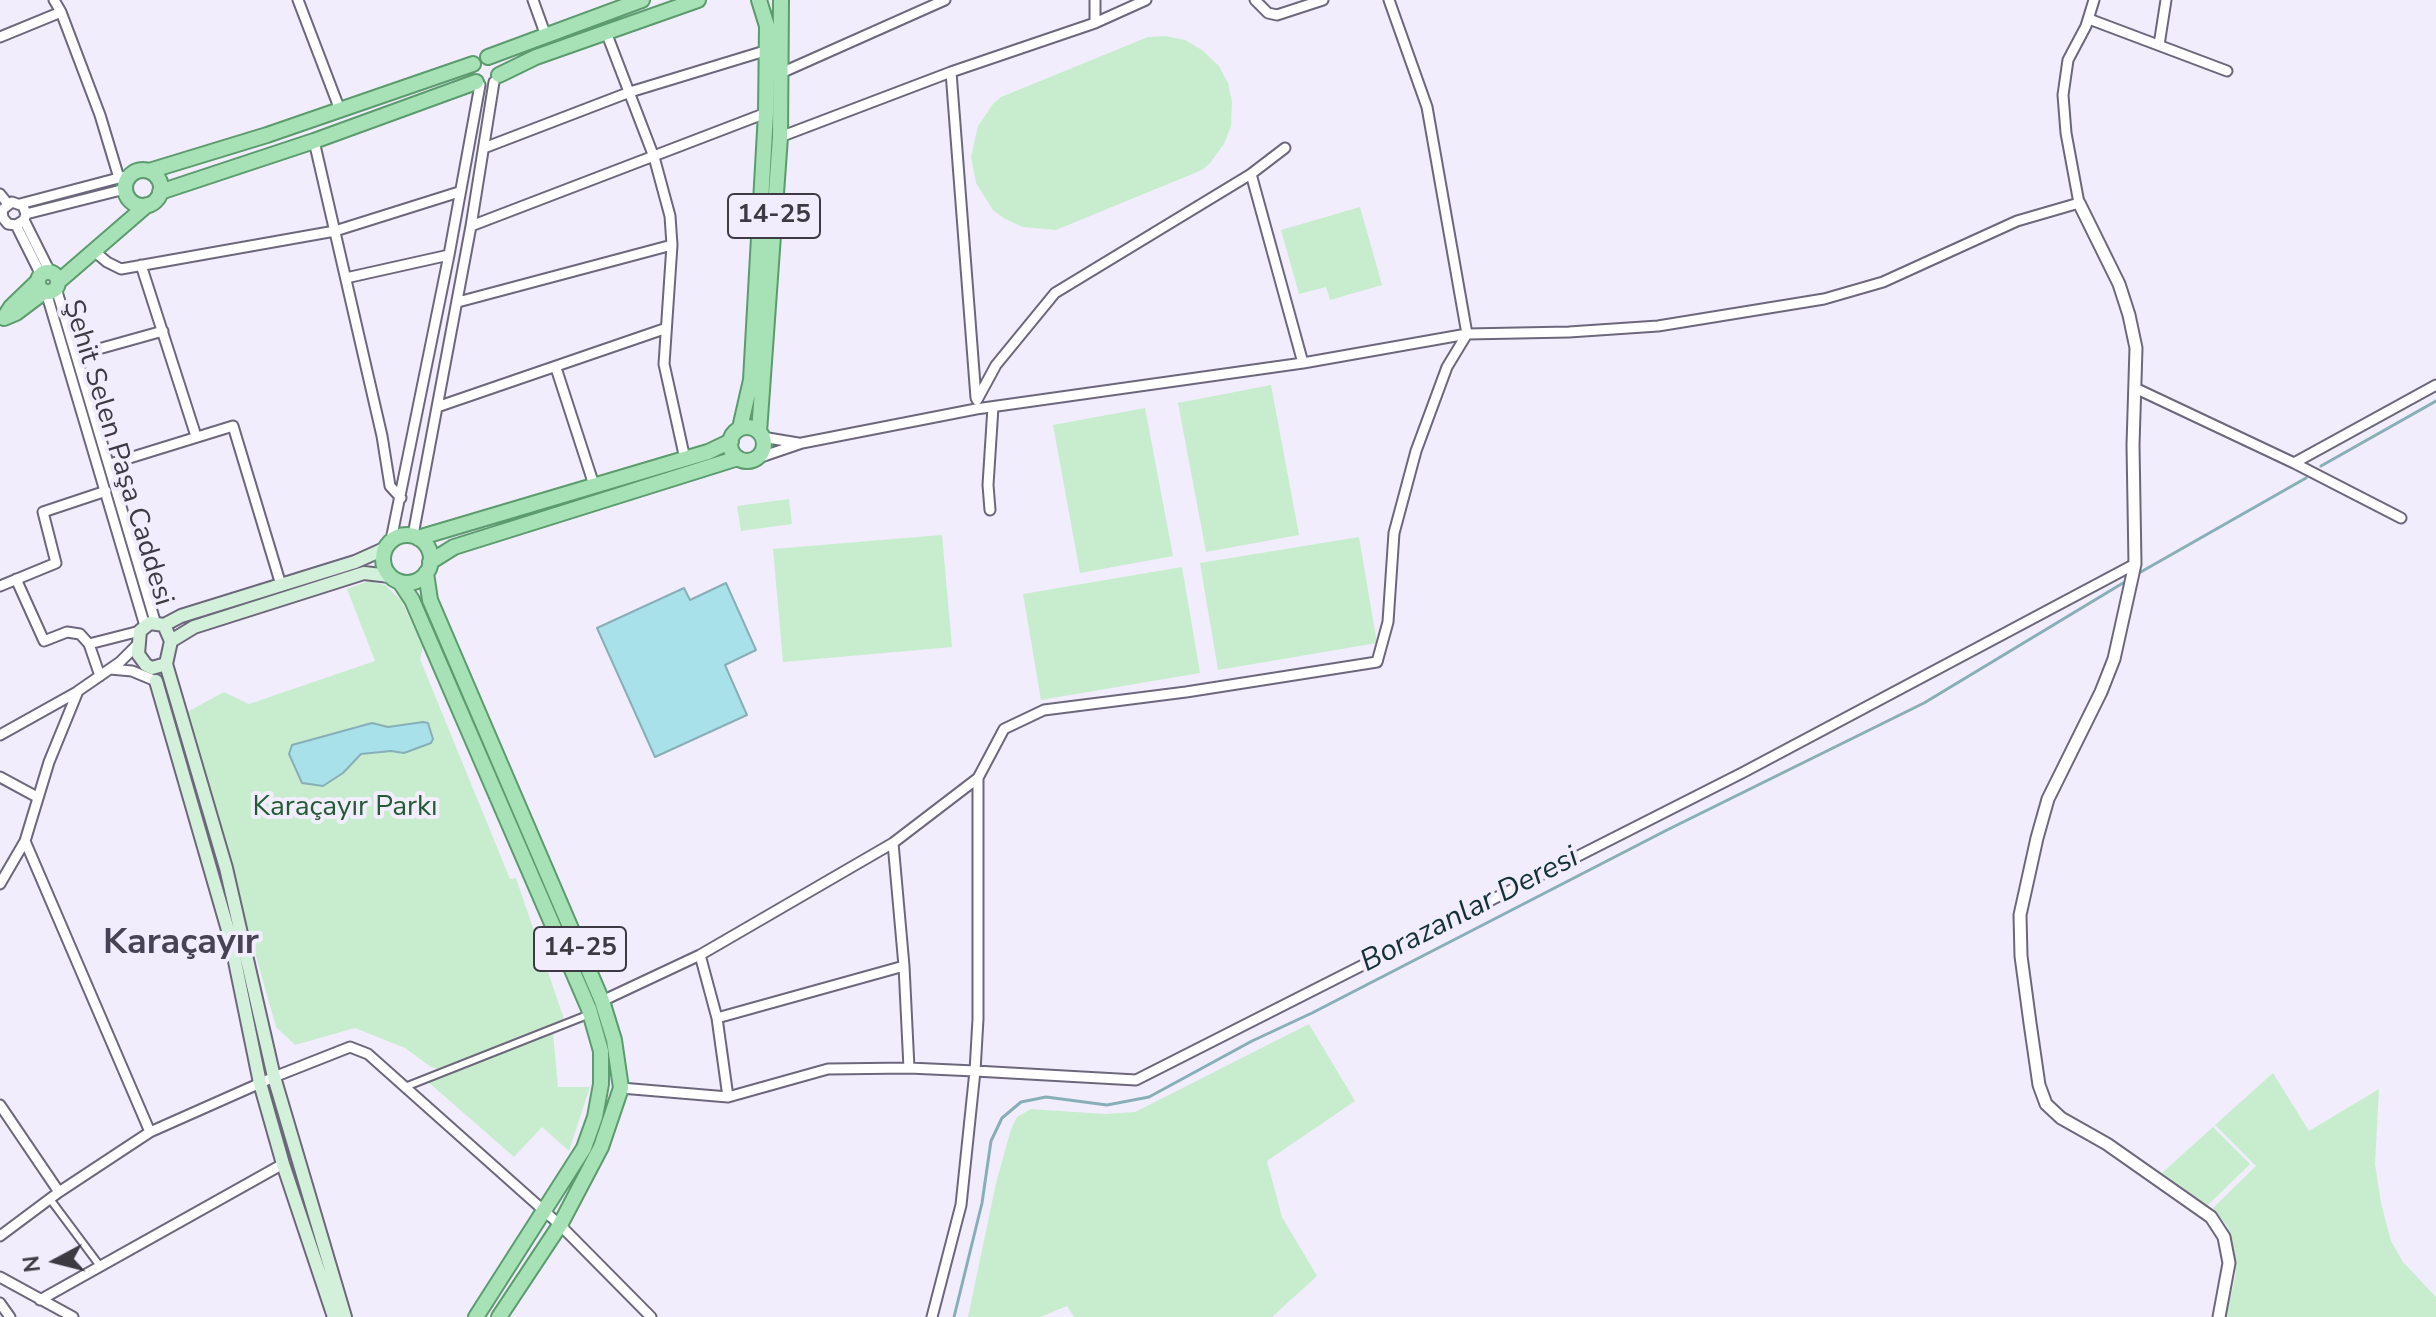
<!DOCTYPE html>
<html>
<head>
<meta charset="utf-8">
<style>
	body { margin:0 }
	#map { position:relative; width:2436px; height:1317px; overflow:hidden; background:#f1edfc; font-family:"Nunito Sans",sans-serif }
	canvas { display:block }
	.north { position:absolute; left:16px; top:1221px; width:80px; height:80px; -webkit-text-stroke:6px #f1edfc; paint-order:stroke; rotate:263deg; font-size:22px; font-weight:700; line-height:32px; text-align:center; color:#3d3a43 }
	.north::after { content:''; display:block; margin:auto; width:28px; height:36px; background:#3d3a43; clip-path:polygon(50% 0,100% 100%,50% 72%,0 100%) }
</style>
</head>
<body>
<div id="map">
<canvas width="2436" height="1317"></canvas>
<div class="north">N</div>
</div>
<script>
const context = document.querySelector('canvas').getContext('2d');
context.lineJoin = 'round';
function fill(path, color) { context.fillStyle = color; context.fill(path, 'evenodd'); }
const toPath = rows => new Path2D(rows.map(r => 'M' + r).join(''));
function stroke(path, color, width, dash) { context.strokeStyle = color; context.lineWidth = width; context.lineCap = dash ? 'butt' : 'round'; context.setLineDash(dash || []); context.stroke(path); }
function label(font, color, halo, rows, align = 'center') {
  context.font = font + ' "Nunito Sans",sans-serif'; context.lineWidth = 8; context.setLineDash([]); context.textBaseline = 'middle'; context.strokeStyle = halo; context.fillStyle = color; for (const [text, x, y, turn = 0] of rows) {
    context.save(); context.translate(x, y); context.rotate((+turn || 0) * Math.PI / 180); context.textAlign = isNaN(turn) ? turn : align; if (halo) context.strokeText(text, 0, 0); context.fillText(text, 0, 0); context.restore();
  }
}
fill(toPath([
	[1166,36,1185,40,1202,50,1219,66,1228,83,1232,102,1231,126,1224,144,1210,163,1202,170,1056,230,1023,227,1005,219,993,210,976,183,971,157,978,126,993,104,1001,97,1148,37],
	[1360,207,1382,285,1330,300,1326,287,1299,294,1281,230],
	[1271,385,1299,535,1206,552,1178,403],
	[1145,408,1173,556,1080,573,1053,425],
	[789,499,792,524,741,531,737,506],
	[942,535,952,647,783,662,773,549],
	[1359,537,1377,643,1218,670,1200,563],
	[1182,567,1200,673,1041,700,1023,594],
	[369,581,385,585,401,600,423,647,420,659,510,879,516,878,518,884,565,1022,439,1069,431,1067,405,1048,355,1028,295,1045,276,1027,187,712,224,692,249,704,375,661,347,589],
	[1309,1024,1355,1101,1267,1161,1282,1217,1317,1276,1272,1317,1074,1317,1067,1306,1040,1317,968,1317,996,1183,1011,1129,1017,1117,1031,1109,1105,1114,1135,1112],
	[553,1033,558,1087,590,1087,569,1151,542,1127,514,1157,427,1081],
	[2273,1073,2309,1131,2379,1089,2375,1164,2381,1203,2391,1241,2403,1262,2436,1297,2436,1317,2226,1317,2236,1273,2227,1226,2213,1208,2256,1166,2215,1125],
	[2213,1127,2250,1164,2207,1206,2162,1173]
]), '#c8edce');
const water = toPath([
	[726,583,756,650,725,665,747,715,655,757,597,628,684,588,690,600,726,583],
	[423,722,428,723,433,739,431,743,404,753,391,751,361,754,343,773,323,786,302,783,289,754,292,745,372,723,388,727,423,722]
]);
fill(water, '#a8e1e9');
stroke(water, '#88afb7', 2);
stroke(toPath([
	[2321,466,2436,401],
	[2139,573,2306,478],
	[954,1317,982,1203,991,1141,1002,1118,1021,1102,1046,1097,1107,1105,1149,1097,1252,1041,1312,1013,1667,830,1924,703,2123,583]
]), '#88afb7', 3);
const pedestrian = toPath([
	[405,1087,590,1014],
	[50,1199,100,1266]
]);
const minor = toPath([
	[54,0,61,12,100,115,119,178],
	[298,0,340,110],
	[533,0,546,36],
	[1095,0,1095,23],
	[1255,0,1268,13,1277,15,1323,0],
	[2089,19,2227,71],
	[606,32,654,157,670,216,672,245,664,364,685,459],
	[0,37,61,12],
	[2159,45,2166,0],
	[951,72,976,398],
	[781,73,945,0],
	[780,137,951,72,1095,23,1146,0],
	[314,141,382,436,390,486,401,498],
	[484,148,630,92,768,50],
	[1285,148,1251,174,1303,363],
	[0,194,8,204],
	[20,204,130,175],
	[26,214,125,189],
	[24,220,16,225,8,224,3,218,2,210,12,202,23,206,26,214,24,220,50,272],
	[16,225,41,275],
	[471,226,766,113],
	[94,251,107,262,121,269,335,231,459,192],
	[141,265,196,436],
	[346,278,449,255],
	[56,288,155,621],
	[46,292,145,626],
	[458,302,672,245],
	[77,355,163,331],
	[556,368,594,485],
	[2135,388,2294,463,2401,518],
	[977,400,996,365,1055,293,1251,174],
	[437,407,664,329],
	[762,437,798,443],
	[755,459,802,443,976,409,1303,363,1467,334,1569,332,1658,326,1824,299,1883,282,2017,221,2079,203,2066,133,2063,95,2068,60,2086,26,2094,0],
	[2294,463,2436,385],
	[110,464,233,426,281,585],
	[990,510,988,485,993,407],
	[413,535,471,226,494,82],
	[391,540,449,255,480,85],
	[16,579,44,641,67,632,80,634,89,644,100,676],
	[0,586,56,563,43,512,106,491],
	[89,644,140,631],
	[110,669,132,671,156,681],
	[0,735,77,692],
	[0,777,37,797],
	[978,778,978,1019,975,1071,1136,1080,1742,773,2135,564],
	[25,841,150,1132],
	[893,843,904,966,909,1068],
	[0,884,25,841,49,762,78,691,120,662,137,645],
	[700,955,717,1018,728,1097],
	[602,1001,700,955,893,843,978,778,1004,729,1044,710,1186,692,1377,662,1388,622,1394,533,1416,451,1447,367,1467,334,1427,107,1389,0],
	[717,1018,904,966],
	[621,1088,728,1097,828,1069,909,1068,975,1071,961,1205,932,1317],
	[0,1105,59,1192],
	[0,1236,59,1192,150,1132,274,1077,350,1047,368,1054,560,1225,651,1317],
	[0,1277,73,1317],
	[40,1300,283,1164],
	[0,1303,10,1317]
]);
const tertiary = toPath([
	[2079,203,2119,284,2129,315,2136,348,2133,445,2135,564,2114,659,2101,692,2048,799,2037,838,2020,915,2021,956,2030,1023,2039,1085,2046,1104,2061,1118,2107,1144,2211,1217,2224,1237,2229,1263,2219,1317]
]);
const secondary = toPath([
	[164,625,181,616,355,562,384,549],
	[171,641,194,627,364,573,390,576],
	[166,664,152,668,146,665,138,654,140,631,150,623,164,625,171,641,166,664,226,868,274,1077,345,1317],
	[156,681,230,937,260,1083,283,1164,334,1317]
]);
const primary = toPath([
	[488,57,642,0],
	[499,75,536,57,698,0],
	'125 188a18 18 0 1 1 36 0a18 18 0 1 1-36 0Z',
	[149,171,267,135,473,64],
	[160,192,314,141,476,82],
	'38 282a10 10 0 1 1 20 0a10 10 0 1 1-20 0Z',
	[38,281,11,307,4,318,16,313,44,292],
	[58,282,147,205],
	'730 444a17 17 0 1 1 34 0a17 17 0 1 1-34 0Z',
	[740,428,751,380,766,113,767,26,759,0],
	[759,432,780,137,781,0],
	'383 559a24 24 0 1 1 48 0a24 24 0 1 1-48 0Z',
	[418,538,708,452,731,441],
	[430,562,454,547,738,458],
	[426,573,430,600,602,1001,614,1040,621,1088,601,1147,560,1225,499,1317],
	[400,582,412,600,589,1009,601,1051,601,1084,595,1117,584,1148,476,1317]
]);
stroke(pedestrian, '#6d677c', 10);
stroke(minor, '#6d677c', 13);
stroke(tertiary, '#6d677c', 15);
stroke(secondary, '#6d677c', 16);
stroke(primary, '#5c9b6e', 18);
stroke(pedestrian, '#fff', 6);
stroke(minor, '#fff', 9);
stroke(tertiary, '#fff', 11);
stroke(secondary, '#d3f1da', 12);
stroke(primary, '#a7e2b6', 14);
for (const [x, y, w] of [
	[774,216,92],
	[580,949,92]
]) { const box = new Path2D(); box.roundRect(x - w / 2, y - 22, w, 44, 6); context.fillStyle = '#f1edfc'; context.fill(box); stroke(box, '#3d3a43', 2); }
label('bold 26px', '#3d3a43', null, [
	["14-25",774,216],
	["14-25",580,949]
]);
label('28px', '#3d3a43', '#f1edfc', [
	["Şehit Selen Paşa Caddesi",117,453,73]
]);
label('28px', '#235b33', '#f1edfc', [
	["Karaçayır Parkı",345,808]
]);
label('italic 30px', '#143135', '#f1edfc', [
	["Borazanlar Deresi",1470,911,-27]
]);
label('bold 36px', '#484255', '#f1edfc', [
	["Karaçayır",181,944]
]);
</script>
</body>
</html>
